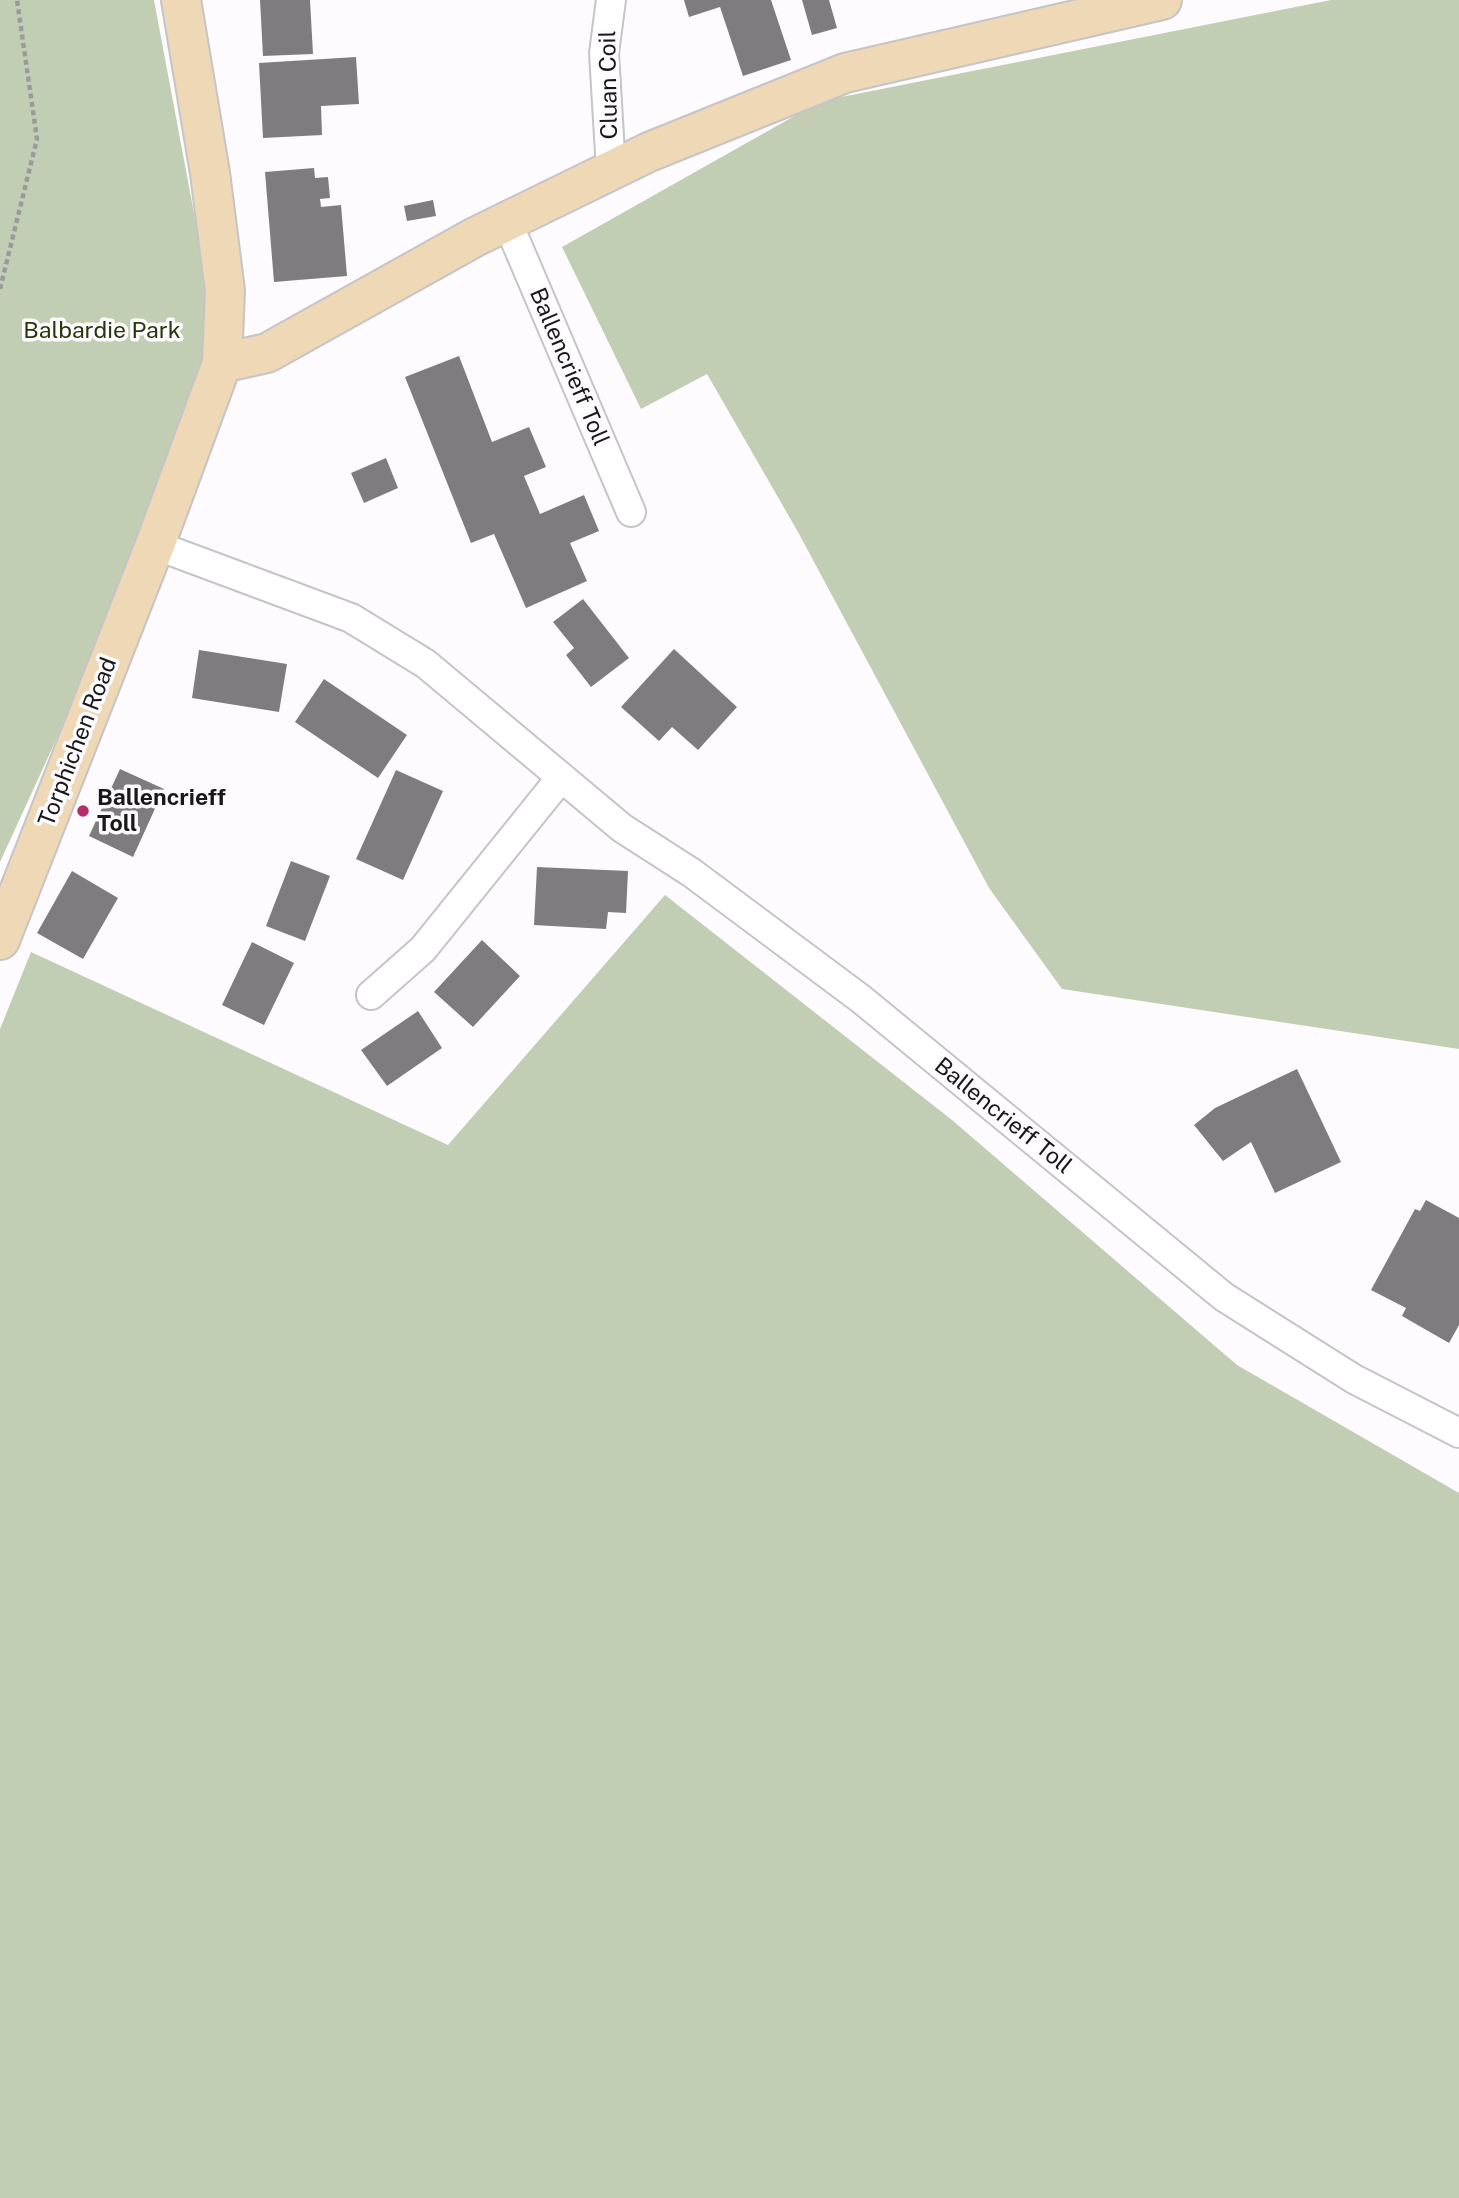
<!DOCTYPE html>
<html>
<head>
<meta charset="utf-8">
<style>
	body { margin:0 }
	canvas { display:block; background:#fdfbfd }
</style>
</head>
<body>
<canvas width="1459" height="2198"></canvas>
<script>
const context = document.querySelector('canvas').getContext('2d');
context.lineJoin = 'round';
function fill(path, color) { context.fillStyle = color; context.fill(path, 'evenodd'); }
const toPath = rows => new Path2D(rows.map(r => 'M' + r).join(''));
function stroke(path, color, width, dash) { context.strokeStyle = color; context.lineWidth = width; context.lineCap = dash ? 'butt' : 'round'; context.setLineDash(dash || []); context.stroke(path); }
function label(font, color, halo, rows, align = 'center') {
  context.font = font + ' "Public Sans",sans-serif'; context.lineWidth = 7; context.setLineDash([]); context.textBaseline = 'middle'; context.strokeStyle = halo; context.fillStyle = color; for (const [text, x, y, turn = 0] of rows) {
    context.save(); context.translate(x, y); context.rotate((+turn || 0) * Math.PI / 180); context.textAlign = isNaN(turn) ? turn : align; if (halo) context.strokeText(text, 0, 0); context.fillText(text, 0, 0); context.restore();
  }
}
fill(toPath([
	[0,0,154,0,205,272,206,365,72,705,0,862],
	[1331,0,1459,0,1459,1049,1062,989,989,888,798,532,707,374,641,409,562,247,821,101],
	[665,895,952,1120,1237,1365,1459,1493,1459,2198,0,2198,0,1029,31,952,448,1145]
]), '#c1ceb3');
fill(toPath([
	[260,0,310,0,313,54,263,56],
	[684,0,771,0,791,60,743,76,720,7,689,17],
	[802,0,829,0,837,28,812,35],
	[356,57,359,104,321,106,322,135,263,138,259,63],
	[314,168,315,178,328,177,330,198,320,199,321,207,341,205,347,276,274,282,265,172],
	[433,200,436,216,407,221,404,206],
	[459,356,492,442,529,427,546,467,524,476,540,514,584,495,599,531,570,543,587,581,526,608,494,534,471,543,405,377],
	[386,458,398,488,364,503,351,473],
	[583,599,629,658,591,687,566,655,574,648,553,622],
	[674,649,737,707,698,750,672,727,659,741,621,707],
	[199,650,287,664,279,712,192,698],
	[324,679,407,735,378,778,295,722],
	[120,769,164,789,133,857,89,836],
	[396,770,443,791,403,880,356,859],
	[291,861,330,876,305,941,266,926],
	[537,867,628,871,626,913,608,912,606,929,534,925],
	[72,871,118,898,83,959,37,933],
	[482,940,520,976,473,1027,434,992],
	[252,942,294,963,264,1025,222,1005],
	[418,1011,442,1048,387,1086,361,1050],
	[1297,1069,1341,1162,1275,1193,1251,1142,1223,1161,1194,1125,1215,1108],
	[1426,1200,1459,1218,1459,1325,1449,1343,1402,1316,1406,1308,1371,1290,1415,1209,1420,1211]
]), '#7e7c7f');
const street = toPath([
	[611,170,604,53,611,0],
	[507,221,631,512],
	[155,545,351,618,426,664,622,828,692,873,861,999,1224,1297,1354,1379,1459,1433],
	[371,995,423,949,560,779]
]);
const secondary = toPath([
	[222,363,267,353,475,237,649,152,845,73,1162,0],
	[0,940,155,545,222,363,225,291,210,173,181,0]
]);
stroke(street, '#c6c4c6', 32);
stroke(secondary, '#c6c4c6', 42);
stroke(toPath([
	[0,289,37,139,17,0]
]), '#9b9a9b', 4.5, [5, 3.5]);
stroke(street, '#fff', 28);
stroke(secondary, '#eed8b6', 38);
for (const [x, y, r, color] of [
	[83,811,7,"#b52c6d"]
]) { const dot = new Path2D(); dot.arc(x, y, r, 0, 2 * Math.PI); context.fillStyle = color; context.fill(dot); stroke(dot, '#fdfbfd', 2.5); }
label('23px', '#181818', '#fdfbfd', [
	["Cluan Coil",609,85,-91],
	["Ballencrieff Toll",569,367,67],
	["Torphichen Road",78,742,-69],
	["Ballencrieff Toll",1003,1116,39]
]);
label('23px', '#27370b', '#fdfbfd', [
	["Balbardie Park",102,331]
]);
label('bold 23px', '#181818', '#fdfbfd', [
	["Ballencrieff",97,798],
	["Toll",97,824]
], 'left');
</script>
</body>
</html>
